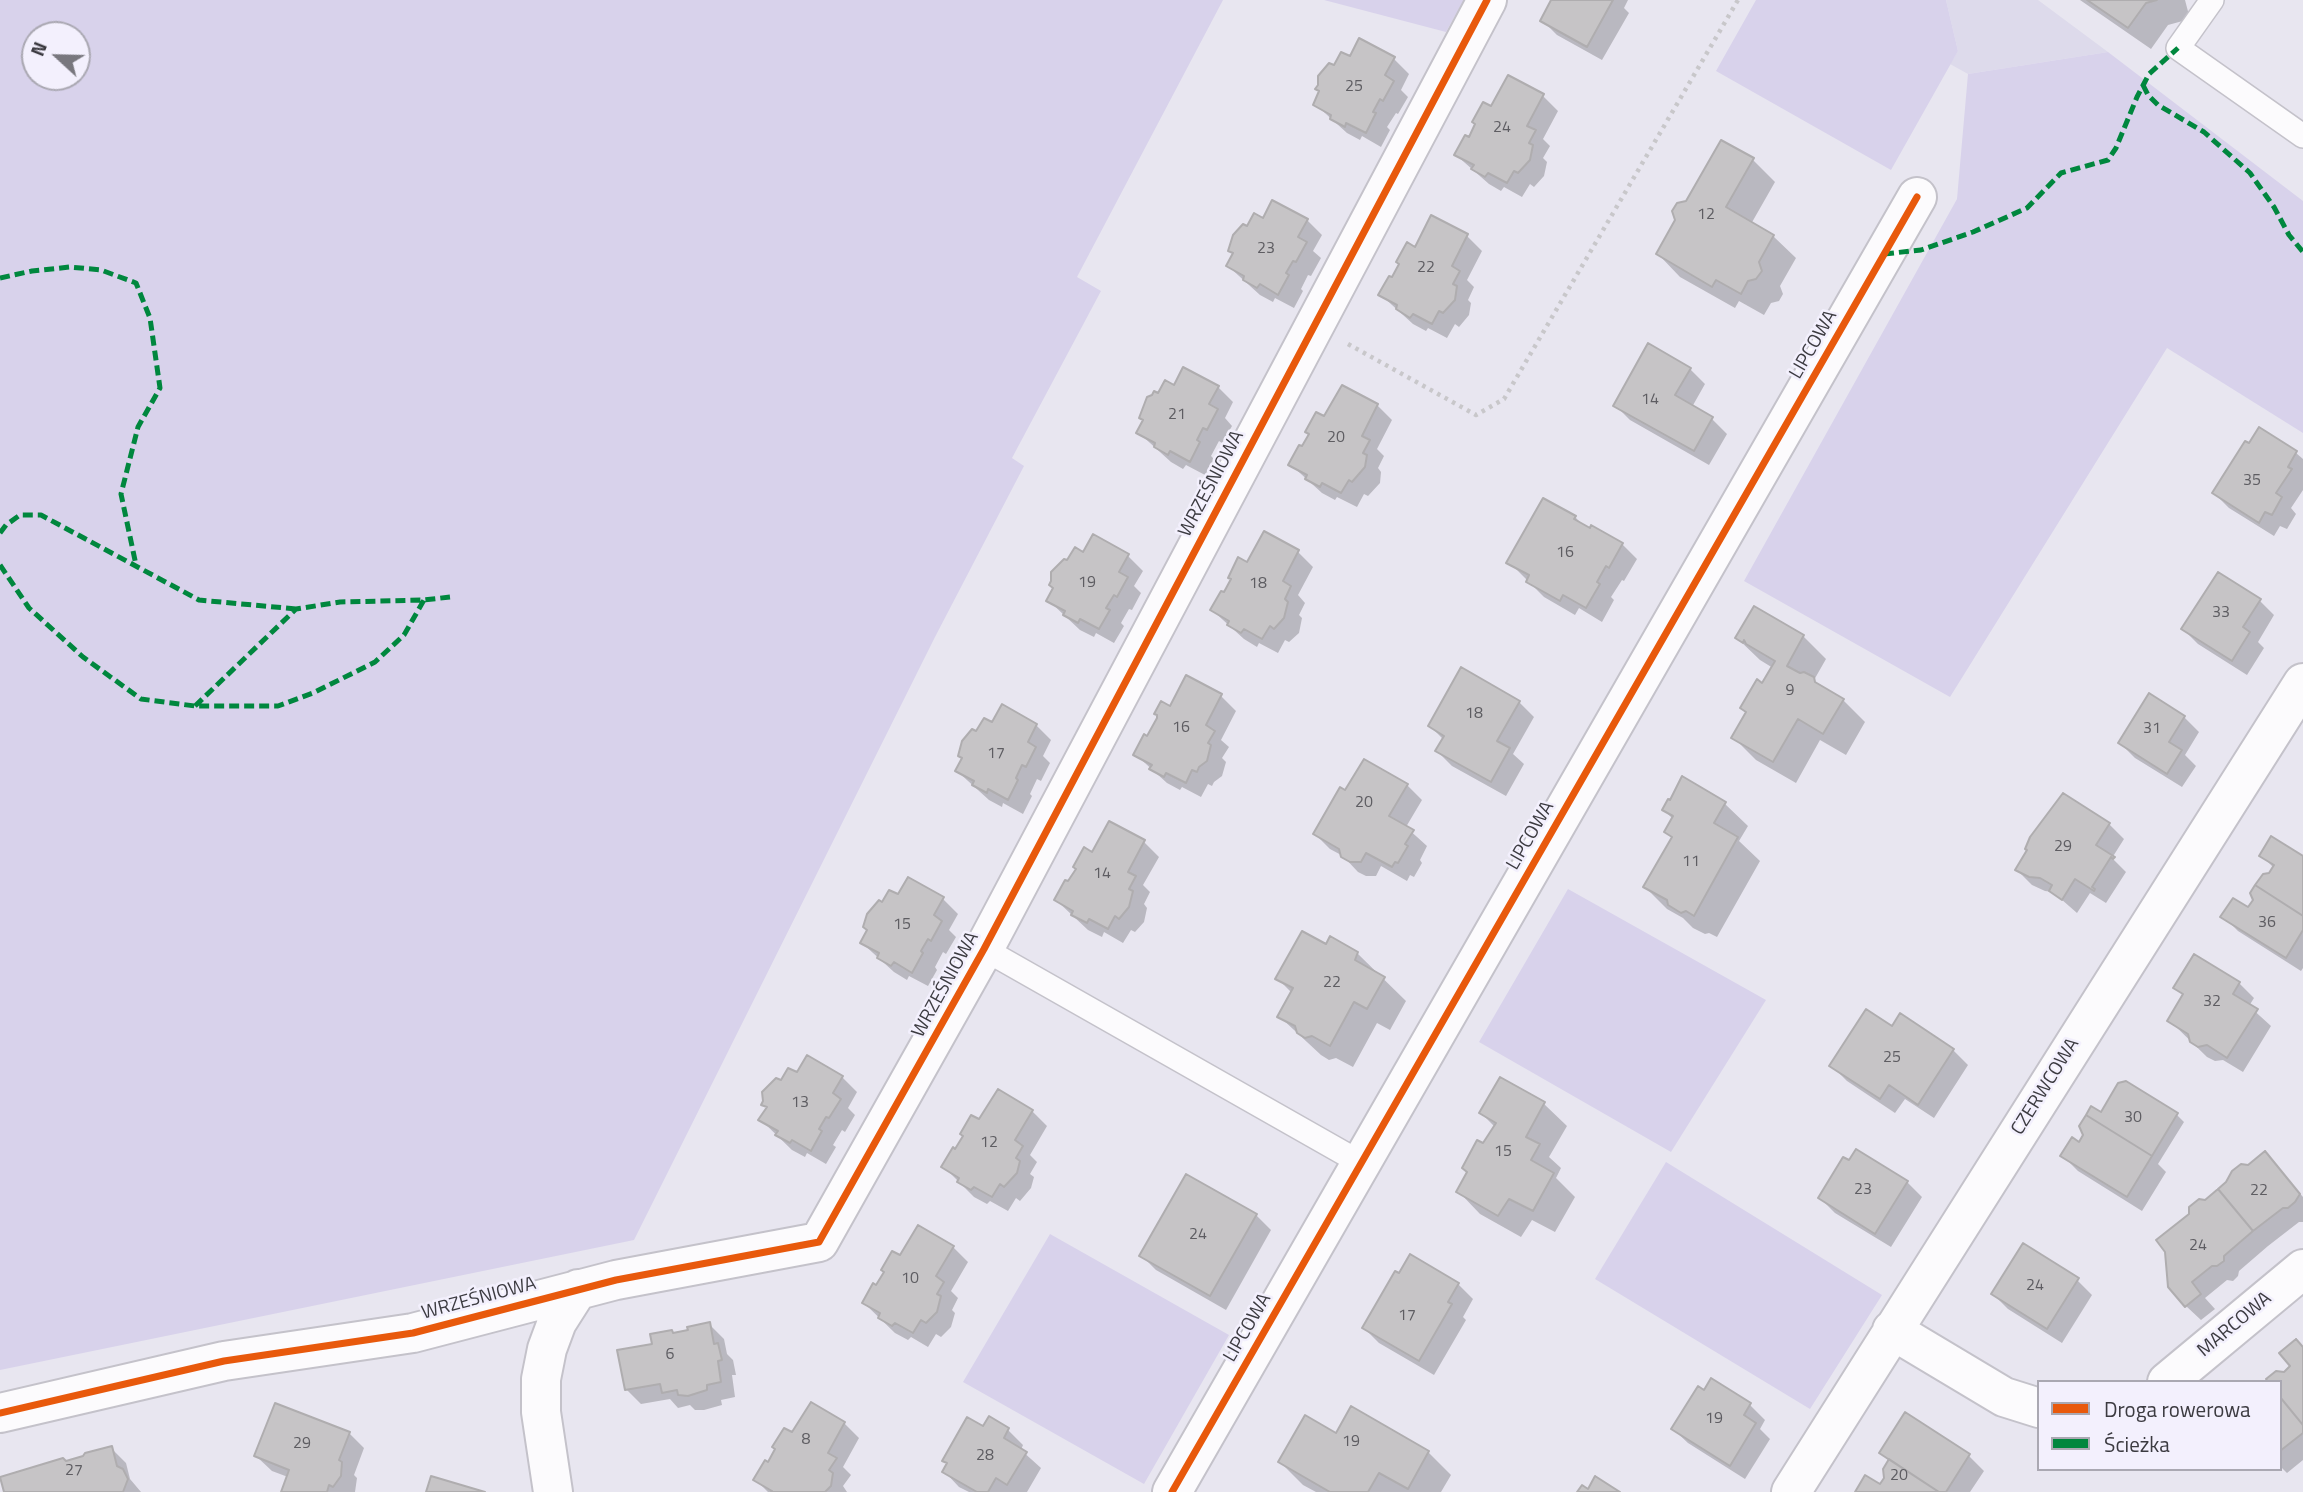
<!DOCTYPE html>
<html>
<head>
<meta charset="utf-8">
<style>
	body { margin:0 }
	#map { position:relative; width:2303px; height:1492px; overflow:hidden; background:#e8e6f0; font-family:"Titillium Web",sans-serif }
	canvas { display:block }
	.legend { position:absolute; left:2037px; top:1380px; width:245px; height:91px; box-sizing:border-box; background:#f3f0fd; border:2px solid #aaa8b2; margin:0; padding:9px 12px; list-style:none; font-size:21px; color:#3c3b41 }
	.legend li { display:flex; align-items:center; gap:14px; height:35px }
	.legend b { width:35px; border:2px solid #aaa8b2 }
	.north { position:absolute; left:21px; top:21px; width:70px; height:70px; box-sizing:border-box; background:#f3f0fd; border:2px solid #aaa8b2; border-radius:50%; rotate:292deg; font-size:19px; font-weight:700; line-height:28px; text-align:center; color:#3c3b41 }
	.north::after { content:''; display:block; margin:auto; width:24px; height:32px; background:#78777e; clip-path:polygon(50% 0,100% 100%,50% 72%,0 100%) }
</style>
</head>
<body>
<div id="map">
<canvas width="2303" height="1492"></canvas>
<ul class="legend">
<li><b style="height:9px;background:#e8590c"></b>Droga rowerowa</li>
<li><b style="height:9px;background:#00873e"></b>Ścieżka</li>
</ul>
<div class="north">N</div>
</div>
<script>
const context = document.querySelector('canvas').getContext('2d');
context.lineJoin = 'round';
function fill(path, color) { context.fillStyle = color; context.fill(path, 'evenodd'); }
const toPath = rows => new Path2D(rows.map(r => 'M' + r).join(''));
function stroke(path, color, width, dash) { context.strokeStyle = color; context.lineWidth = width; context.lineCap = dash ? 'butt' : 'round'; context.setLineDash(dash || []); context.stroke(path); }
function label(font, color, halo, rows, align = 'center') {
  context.font = font + ' "Titillium Web",sans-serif'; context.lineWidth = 5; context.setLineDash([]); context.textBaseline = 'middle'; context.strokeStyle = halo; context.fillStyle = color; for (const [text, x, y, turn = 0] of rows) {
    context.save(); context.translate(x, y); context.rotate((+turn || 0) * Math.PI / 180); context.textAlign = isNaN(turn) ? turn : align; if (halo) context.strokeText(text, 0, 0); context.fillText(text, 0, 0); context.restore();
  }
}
fill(toPath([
	[1946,0,2038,0,2108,52,1968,74,1950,64,1958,51]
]), '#dddaeb');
fill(toPath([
	[0,0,1223,0,1077,277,1101,291,1012,458,1024,466,935,637,634,1240,0,1370],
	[35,35,77,35,77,77,35,77],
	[1324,0,1464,0,1446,32],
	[1756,0,1946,0,1958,51,1891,170,1716,71],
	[2108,52,2303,201,2303,433,2167,348,1950,697,1744,581,1957,199,1968,74],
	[1568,889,1766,1000,1671,1152,1479,1042],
	[1666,1162,1882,1295,1810,1409,1595,1279],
	[1050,1234,1229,1335,1144,1484,963,1382]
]), '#d8d2eb');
fill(toPath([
	[1553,0,1628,0,1624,8,1629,13,1602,60,1557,35,1542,20],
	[2080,0,2185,0,2190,19,2168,25,2151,49],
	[1351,58,1394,59,1409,74,1401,90,1408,97,1398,114,1396,113,1387,127,1390,130,1381,147,1362,136,1360,140,1347,133,1315,104,1334,67],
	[1509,77,1543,96,1558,111,1543,139,1550,146,1543,158,1547,162,1544,176,1534,187,1530,184,1522,197,1504,187,1501,191,1489,184,1456,155,1492,109],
	[1753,160,1775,182,1751,224,1773,236,1796,258,1780,286,1783,294,1779,301,1771,303,1764,315,1739,301,1735,308,1680,277,1658,254,1687,203],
	[1432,217,1467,236,1482,251,1467,280,1474,287,1468,300,1471,303,1469,315,1459,327,1455,324,1447,338,1428,328,1426,331,1413,324,1381,295,1416,249],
	[1263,220,1307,220,1322,235,1313,251,1321,258,1311,276,1308,275,1301,289,1303,291,1294,308,1275,298,1273,302,1260,295,1228,266,1248,229],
	[1690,369,1705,384,1692,407,1712,419,1727,434,1709,465,1630,420,1615,405],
	[1174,387,1218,387,1233,402,1225,418,1232,426,1222,443,1219,441,1211,456,1214,459,1205,475,1186,465,1183,469,1171,462,1139,433,1158,395],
	[1377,405,1392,420,1377,449,1384,456,1378,468,1381,472,1380,483,1368,496,1364,494,1357,507,1337,497,1335,500,1322,493,1290,464,1325,419],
	[2259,430,2296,453,2303,459,2303,490,2291,508,2296,514,2287,529,2280,526,2274,536,2229,508,2214,493],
	[1575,517,1585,527,1622,544,1637,559,1624,581,1622,580,1611,597,1614,600,1602,622,1579,608,1575,615,1544,597,1509,562],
	[1265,533,1298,552,1313,567,1298,595,1305,603,1299,615,1302,618,1299,633,1289,642,1285,640,1278,653,1259,643,1257,647,1244,639,1212,610,1248,564],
	[1084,554,1128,556,1143,571,1134,586,1141,593,1132,610,1129,609,1121,623,1124,626,1114,643,1096,633,1094,637,1080,630,1048,600,1068,563],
	[2259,600,2274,615,2258,642,2264,648,2247,675,2198,644,2183,629],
	[1754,608,1803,636,1826,659,1814,680,1823,689,1843,700,1865,722,1846,755,1820,740,1796,783,1756,760,1734,738,1747,714,1742,708,1763,685,1773,668,1760,660,1737,638],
	[1221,696,1236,711,1221,740,1229,747,1222,758,1226,762,1222,776,1214,782,1212,786,1208,784,1201,797,1182,787,1180,790,1167,783,1135,754,1170,709],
	[1519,702,1534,717,1513,754,1524,764,1506,796,1452,766,1437,751,1444,740,1430,726],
	[2184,717,2199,732,2185,755,2196,766,2182,787,2135,758,2120,743],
	[992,725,1036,725,1051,740,1043,756,1050,763,1041,781,1037,779,1030,794,1032,796,1023,814,1003,803,1002,807,989,800,957,771,977,733],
	[1407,785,1422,800,1406,827,1427,846,1420,860,1422,863,1414,877,1410,875,1407,881,1381,866,1376,876,1366,876,1358,872,1343,856,1330,849,1315,834,1346,793],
	[1725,804,1748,826,1739,841,1760,861,1717,937,1709,933,1705,934,1693,928,1683,918,1667,909,1645,887,1673,838,1666,832,1673,819,1664,810],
	[2109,824,2124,839,2112,858,2126,872,2106,903,2090,893,2077,913,2053,892,2045,891,2032,885,2017,870],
	[1144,842,1159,857,1143,885,1150,892,1144,904,1147,908,1144,922,1135,932,1131,930,1123,943,1104,932,1102,937,1088,930,1056,900,1092,854],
	[2261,855,2303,858,2303,968,2301,971,2238,931,2223,916,2248,909,2255,900,2274,868],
	[899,897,943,899,958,914,949,930,956,937,946,954,943,952,935,967,937,970,928,986,909,976,907,980,894,972,862,943,883,905],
	[1327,946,1357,953,1406,1001,1390,1030,1377,1023,1353,1067,1336,1058,1329,1060,1321,1055,1280,1017,1292,993,1277,978],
	[2239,983,2254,998,2249,1006,2271,1026,2243,1072,2223,1060,2215,1061,2207,1057,2169,1020,2184,997,2175,987],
	[1901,1016,1953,1050,1968,1065,1934,1118,1905,1099,1895,1113,1847,1081,1832,1066,1893,1028],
	[798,1075,842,1077,857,1092,848,1108,855,1115,845,1132,842,1130,833,1145,836,1147,826,1164,807,1153,805,1157,792,1150,761,1120,768,1109,763,1104,782,1083],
	[1544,1104,1567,1126,1549,1157,1561,1168,1556,1178,1575,1197,1555,1232,1532,1220,1521,1237,1480,1214,1458,1191,1495,1127,1481,1113],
	[1032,1111,1047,1126,1030,1155,1037,1162,1030,1174,1034,1177,1031,1188,1020,1201,1016,1198,1008,1211,990,1201,987,1204,974,1197,943,1166,980,1122],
	[2177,1115,2184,1122,2158,1164,2166,1172,2142,1211,2078,1171,2063,1156,2079,1144],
	[2264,1153,2303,1197,2303,1222,2299,1222,2268,1246,2239,1271,2238,1276,2233,1281,2227,1280,2205,1298,2215,1309,2201,1320,2186,1306,2205,1202],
	[1907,1182,1922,1197,1891,1247,1835,1213,1820,1198],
	[1256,1215,1271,1230,1226,1310,1156,1270,1141,1255],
	[953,1247,968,1262,951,1291,958,1298,952,1310,955,1313,951,1327,941,1337,936,1334,928,1347,911,1337,908,1340,895,1333,864,1303,901,1258],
	[2077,1280,2092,1295,2062,1343,2008,1309,1993,1294],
	[1458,1284,1473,1299,1463,1317,1466,1320,1434,1375,1379,1343,1364,1328],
	[709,1324,724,1339,727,1354,733,1360,736,1375,732,1375,735,1397,721,1400,722,1405,704,1410,695,1410,690,1405,678,1408,670,1399,641,1404,626,1389,654,1345,672,1331,675,1335],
	[2303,1348,2303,1460,2287,1473,2280,1466,2280,1382,2265,1382,2276,1373,2285,1373],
	[1712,1380,1750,1405,1765,1420,1760,1429,1770,1439,1745,1479,1688,1443,1673,1429],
	[990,1418,1008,1430,1023,1445,1021,1450,1041,1468,1027,1492,969,1492,959,1487,944,1471,948,1464,984,1429],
	[844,1423,859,1438,843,1467,851,1475,843,1486,847,1492,768,1492,756,1480,793,1435],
	[349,1433,364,1448,354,1475,357,1478,355,1492,283,1492,288,1477,272,1471,256,1456],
	[1336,1435,1428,1452,1451,1475,1441,1492,1316,1492,1303,1485,1280,1462],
	[111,1448,126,1463,130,1479,141,1492,6,1492],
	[1881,1453,1969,1456,1984,1471,1970,1492,1857,1492,1881,1486,1886,1478,1889,1461]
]), '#0003');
const building = toPath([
	[1551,0,1613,0,1587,47,1540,21,1551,0],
	[2087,0,2157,0,2146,3,2128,28,2087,0],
	[1359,38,1395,57,1385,75,1394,81,1383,101,1380,99,1373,112,1376,113,1366,133,1346,123,1345,127,1330,119,1331,115,1313,105,1319,91,1315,89,1318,85,1318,76,1329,63,1334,65,1341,52,1350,56,1359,38],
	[1508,75,1544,94,1527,126,1536,130,1529,143,1533,145,1530,160,1518,173,1514,171,1507,183,1488,173,1485,177,1471,169,1474,165,1454,155,1465,135,1469,137,1475,124,1472,122,1483,102,1491,106,1508,75],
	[1721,140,1754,158,1726,207,1774,235,1759,262,1762,271,1756,279,1748,281,1741,294,1716,280,1712,287,1656,254,1675,220,1672,211,1677,203,1686,201,1721,140],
	[1272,200,1308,219,1298,237,1307,242,1296,262,1293,261,1286,273,1289,275,1278,295,1260,284,1257,288,1243,280,1244,276,1226,266,1233,253,1228,251,1233,235,1243,224,1247,226,1254,213,1263,218,1272,200],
	[1431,215,1468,234,1452,266,1460,271,1453,284,1457,286,1455,300,1443,313,1439,311,1432,324,1413,314,1410,318,1396,309,1397,305,1378,295,1389,276,1392,277,1399,264,1396,262,1407,242,1415,247,1431,215],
	[1648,343,1691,368,1675,395,1713,417,1694,451,1613,406,1648,343],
	[1183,367,1219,386,1209,404,1218,409,1207,430,1203,428,1197,440,1200,442,1190,462,1170,451,1168,455,1154,447,1155,443,1136,433,1143,420,1139,418,1147,397,1152,395,1154,391,1158,393,1165,380,1174,385,1183,367],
	[1342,385,1378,404,1362,436,1370,440,1363,453,1367,455,1365,467,1352,482,1349,480,1341,493,1322,483,1320,487,1305,479,1307,475,1288,465,1299,445,1302,446,1309,434,1305,432,1316,412,1324,416,1342,385],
	[2259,427,2297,451,2288,467,2292,469,2276,493,2282,497,2272,515,2265,512,2259,523,2212,493,2245,441,2249,443,2259,427],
	[1543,498,1576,516,1574,519,1590,528,1591,525,1623,543,1609,568,1606,566,1597,582,1600,584,1586,608,1563,595,1560,601,1526,582,1529,575,1506,563,1543,498],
	[1264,531,1299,550,1283,581,1291,586,1285,599,1288,602,1284,618,1274,629,1270,626,1262,639,1244,629,1241,633,1227,625,1229,621,1210,610,1221,591,1224,592,1231,579,1228,578,1238,557,1247,562,1264,531],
	[1093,534,1129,554,1119,572,1128,577,1117,597,1114,595,1106,608,1110,610,1099,629,1080,619,1078,623,1063,615,1065,611,1046,601,1053,588,1049,585,1051,581,1051,572,1064,559,1067,560,1075,547,1083,552,1093,534],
	[2218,572,2261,599,2243,627,2250,632,2232,661,2181,629,2218,572],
	[1754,606,1804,635,1787,666,1800,673,1804,672,1814,677,1815,682,1844,699,1823,734,1798,719,1773,762,1731,738,1746,712,1740,708,1757,679,1762,683,1775,661,1746,644,1744,640,1743,643,1735,638,1754,606],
	[1461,667,1520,701,1497,741,1510,748,1491,782,1435,751,1444,736,1428,726,1461,667],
	[1186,675,1222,694,1206,725,1215,731,1208,743,1211,745,1207,761,1199,767,1197,772,1192,770,1186,783,1166,773,1164,777,1149,769,1152,765,1133,755,1144,734,1147,736,1157,718,1157,715,1154,714,1161,701,1170,706,1186,675],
	[2149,693,2185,716,2169,742,2182,750,2167,774,2118,743,2149,693],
	[1002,704,1037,724,1028,742,1036,747,1026,767,1022,765,1016,778,1018,780,1008,800,988,789,987,793,972,785,974,781,955,771,962,758,958,756,962,741,972,729,976,731,984,718,992,722,1002,704],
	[1364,759,1408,784,1389,816,1414,830,1405,844,1408,846,1398,863,1395,862,1392,867,1366,853,1361,862,1350,862,1341,857,1339,849,1313,834,1340,787,1345,790,1364,759],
	[1682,776,1726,802,1714,823,1738,837,1694,916,1686,911,1681,913,1668,905,1667,900,1643,887,1672,837,1664,832,1673,816,1662,810,1668,799,1670,800,1682,776],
	[2063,793,2110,823,2096,845,2115,857,2113,859,2111,857,2092,887,2095,889,2094,891,2075,879,2062,900,2049,891,2052,885,2040,878,2029,877,2015,870,2027,850,2025,849,2030,837,2063,793],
	[1109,821,1145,840,1128,872,1136,876,1129,889,1133,891,1129,907,1119,919,1115,916,1108,929,1089,919,1087,923,1071,915,1073,911,1054,900,1065,880,1068,881,1076,869,1073,867,1084,847,1092,852,1109,821],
	[2271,836,2303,856,2303,916,2255,885,2263,874,2269,873,2274,865,2259,856,2271,836],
	[908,877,944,897,934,915,942,921,931,941,928,939,921,951,923,953,912,973,894,962,891,966,877,958,879,953,860,943,867,930,863,927,867,914,879,900,882,902,889,890,898,894,908,877],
	[2255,885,2303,916,2303,930,2286,958,2220,917,2233,898,2248,907,2253,900,2250,893,2255,885],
	[1302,931,1326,944,1330,936,1358,952,1355,960,1385,977,1367,1009,1354,1002,1330,1046,1312,1036,1305,1038,1297,1033,1295,1026,1277,1017,1293,988,1275,979,1302,931],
	[2194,954,2240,982,2233,994,2258,1009,2227,1058,2207,1045,2198,1047,2190,1042,2188,1034,2167,1021,2183,994,2173,988,2194,954],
	[1866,1009,1892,1026,1900,1013,1954,1049,1918,1105,1889,1085,1880,1099,1829,1066,1866,1009],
	[807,1055,843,1076,833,1093,841,1099,829,1118,826,1117,819,1129,822,1131,811,1151,792,1140,790,1143,775,1135,778,1131,758,1120,767,1107,761,1105,763,1101,762,1092,776,1078,781,1080,788,1068,797,1072,807,1055],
	[1500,1077,1545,1102,1526,1137,1540,1144,1531,1160,1554,1173,1533,1211,1509,1199,1498,1216,1456,1192,1467,1172,1462,1168,1477,1140,1483,1143,1496,1123,1479,1113,1500,1077],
	[2126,1081,2178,1113,2152,1156,2086,1115,2091,1106,2101,1112,2118,1083,2126,1081],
	[998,1089,1033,1110,1015,1140,1023,1146,1016,1158,1020,1161,1017,1173,1004,1187,1000,1184,992,1197,974,1187,971,1190,957,1182,959,1178,941,1167,953,1147,955,1149,963,1136,960,1134,971,1115,979,1119,998,1089],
	[2086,1115,2152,1156,2127,1197,2060,1156,2072,1137,2079,1142,2083,1135,2079,1126,2086,1115],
	[1856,1149,1908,1181,1875,1234,1818,1198,1843,1157,1849,1160,1856,1149],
	[2265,1151,2300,1194,2295,1202,2288,1208,2283,1208,2253,1231,2218,1189,2226,1182,2232,1171,2241,1164,2248,1165,2265,1151],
	[1186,1174,1257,1214,1210,1296,1139,1256,1186,1174],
	[2218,1189,2253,1231,2224,1256,2224,1261,2217,1266,2212,1266,2192,1282,2201,1294,2185,1307,2168,1287,2165,1252,2156,1240,2189,1214,2189,1207,2199,1199,2205,1200,2218,1189],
	[918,1225,954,1246,936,1276,944,1282,937,1294,941,1296,937,1312,926,1323,921,1320,913,1333,895,1323,892,1326,878,1318,880,1313,862,1303,873,1283,876,1285,884,1272,881,1270,892,1251,900,1255,918,1225],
	[2023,1243,2079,1278,2047,1329,1991,1294,2023,1243],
	[1410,1254,1459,1283,1448,1302,1452,1304,1419,1361,1362,1328,1395,1271,1399,1273,1410,1254],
	[710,1322,714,1344,718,1343,722,1360,718,1361,721,1382,707,1385,707,1390,688,1396,678,1395,677,1390,662,1393,660,1384,625,1390,617,1350,652,1344,650,1334,672,1330,673,1333,688,1330,687,1327,710,1322],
	[2296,1339,2303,1347,2303,1425,2280,1397,2280,1382,2268,1382,2266,1379,2276,1371,2284,1372,2290,1366,2279,1353,2296,1339],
	[1711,1378,1751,1403,1744,1415,1756,1423,1730,1466,1671,1429,1698,1386,1704,1390,1711,1378],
	[2280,1397,2303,1425,2303,1433,2280,1451,2280,1397],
	[811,1402,845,1422,828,1453,837,1458,829,1470,833,1473,831,1486,825,1492,771,1492,772,1491,753,1480,765,1460,768,1462,775,1449,772,1447,784,1428,792,1432,811,1402],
	[275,1403,350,1432,339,1460,342,1462,341,1476,333,1487,329,1485,327,1492,281,1492,289,1470,254,1456,275,1403],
	[1351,1406,1429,1451,1408,1489,1379,1473,1368,1492,1330,1492,1278,1462,1305,1415,1336,1433,1351,1406],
	[1905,1412,1970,1454,1946,1492,1939,1492,1879,1453,1905,1412],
	[989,1416,1009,1428,1004,1438,1027,1452,1007,1485,996,1478,988,1492,977,1492,942,1472,947,1463,942,1461,967,1417,983,1426,989,1416],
	[112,1446,117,1466,123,1469,128,1479,123,1492,4,1492,0,1477,63,1458,66,1461,83,1456,85,1453,112,1446],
	[1889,1459,1939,1492,1855,1492,1865,1475,1880,1484,1884,1478,1883,1469,1889,1459],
	[431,1476,485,1492,426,1492,431,1476],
	[1595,1476,1620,1492,1577,1492,1582,1485,1588,1489,1595,1476]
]);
fill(building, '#c6c4c6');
stroke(building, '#afadaf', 2);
const lane = toPath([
	[2212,0,2178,48,2303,136],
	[984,949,1361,1163]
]);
const street = toPath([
	[1892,1330,2004,1397,2039,1408],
	[2167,1382,2303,1269],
	[0,1413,224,1361,413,1333,616,1280,819,1242,984,949,1487,0],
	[553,1492,541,1412,541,1379,547,1349,557,1322,578,1289],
	[1172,1492,1917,197],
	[1791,1492,2303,683]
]);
stroke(lane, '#c4c2ca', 26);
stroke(street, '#c4c2ca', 42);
stroke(toPath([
	[1348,344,1476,415,1504,399,1738,0]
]), '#c8c7ca', 4.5, [3.5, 5]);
stroke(lane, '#fcfbfd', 23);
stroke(street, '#fcfbfd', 38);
stroke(toPath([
	[2143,85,2148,95,2158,105,2204,132,2250,173,2274,207,2289,235,2303,252],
	[1884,254,1921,250,1973,232,2027,208,2061,173,2108,160,2116,148,2137,97,2149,74,2178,48],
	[0,278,32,271,70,267,101,270,136,283,150,318,160,388,138,427,121,494,136,565],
	[0,533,6,525,20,515,41,515,199,600,296,609],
	[0,565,29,608,83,657,141,699,195,706,278,706,313,693,375,662,404,635,424,600],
	[195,706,296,609,340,602,424,600,450,597]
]), '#00873e', 5, [10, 5]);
stroke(toPath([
	[0,1413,224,1361,413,1333,616,1280,819,1242,984,949,1487,0],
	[1172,1492,1917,197]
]), '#e8590c', 7);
label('16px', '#5e5d62', null, [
	["25",1354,87],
	["24",1502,128],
	["12",1706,215],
	["23",1266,249],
	["22",1426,268],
	["14",1650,400],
	["21",1177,415],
	["20",1336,438],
	["35",2252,481],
	["16",1565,553],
	["19",1087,583],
	["18",1258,584],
	["33",2221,613],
	["9",1790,691],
	["18",1474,714],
	["16",1181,728],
	["31",2152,729],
	["17",996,754],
	["20",1364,803],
	["29",2063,847],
	["11",1691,862],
	["14",1102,874],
	["36",2267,923],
	["15",902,925],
	["22",1332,983],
	["32",2212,1002],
	["25",1892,1058],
	["13",800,1103],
	["30",2133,1118],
	["12",989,1143],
	["15",1503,1152],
	["23",1863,1190],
	["22",2259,1191],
	["24",1198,1235],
	["24",2198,1246],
	["10",910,1279],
	["24",2035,1286],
	["17",1407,1316],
	["6",670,1355],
	["19",1714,1419],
	["8",806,1440],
	["19",1351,1442],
	["29",302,1444],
	["28",985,1456],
	["27",74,1471],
	["20",1899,1476]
]);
label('19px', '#3c3b41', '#f3f0fd', [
	["LIPCOWA",1814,345,-60],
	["WRZEŚNIOWA",1212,484,-62],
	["LIPCOWA",1531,836,-60],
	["WRZEŚNIOWA",946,985,-61],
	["CZERWCOWA",2046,1087,-58],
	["WRZEŚNIOWA",479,1299,-15],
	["MARCOWA",2235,1325,-40],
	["LIPCOWA",1248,1328,-60]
]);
</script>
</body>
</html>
